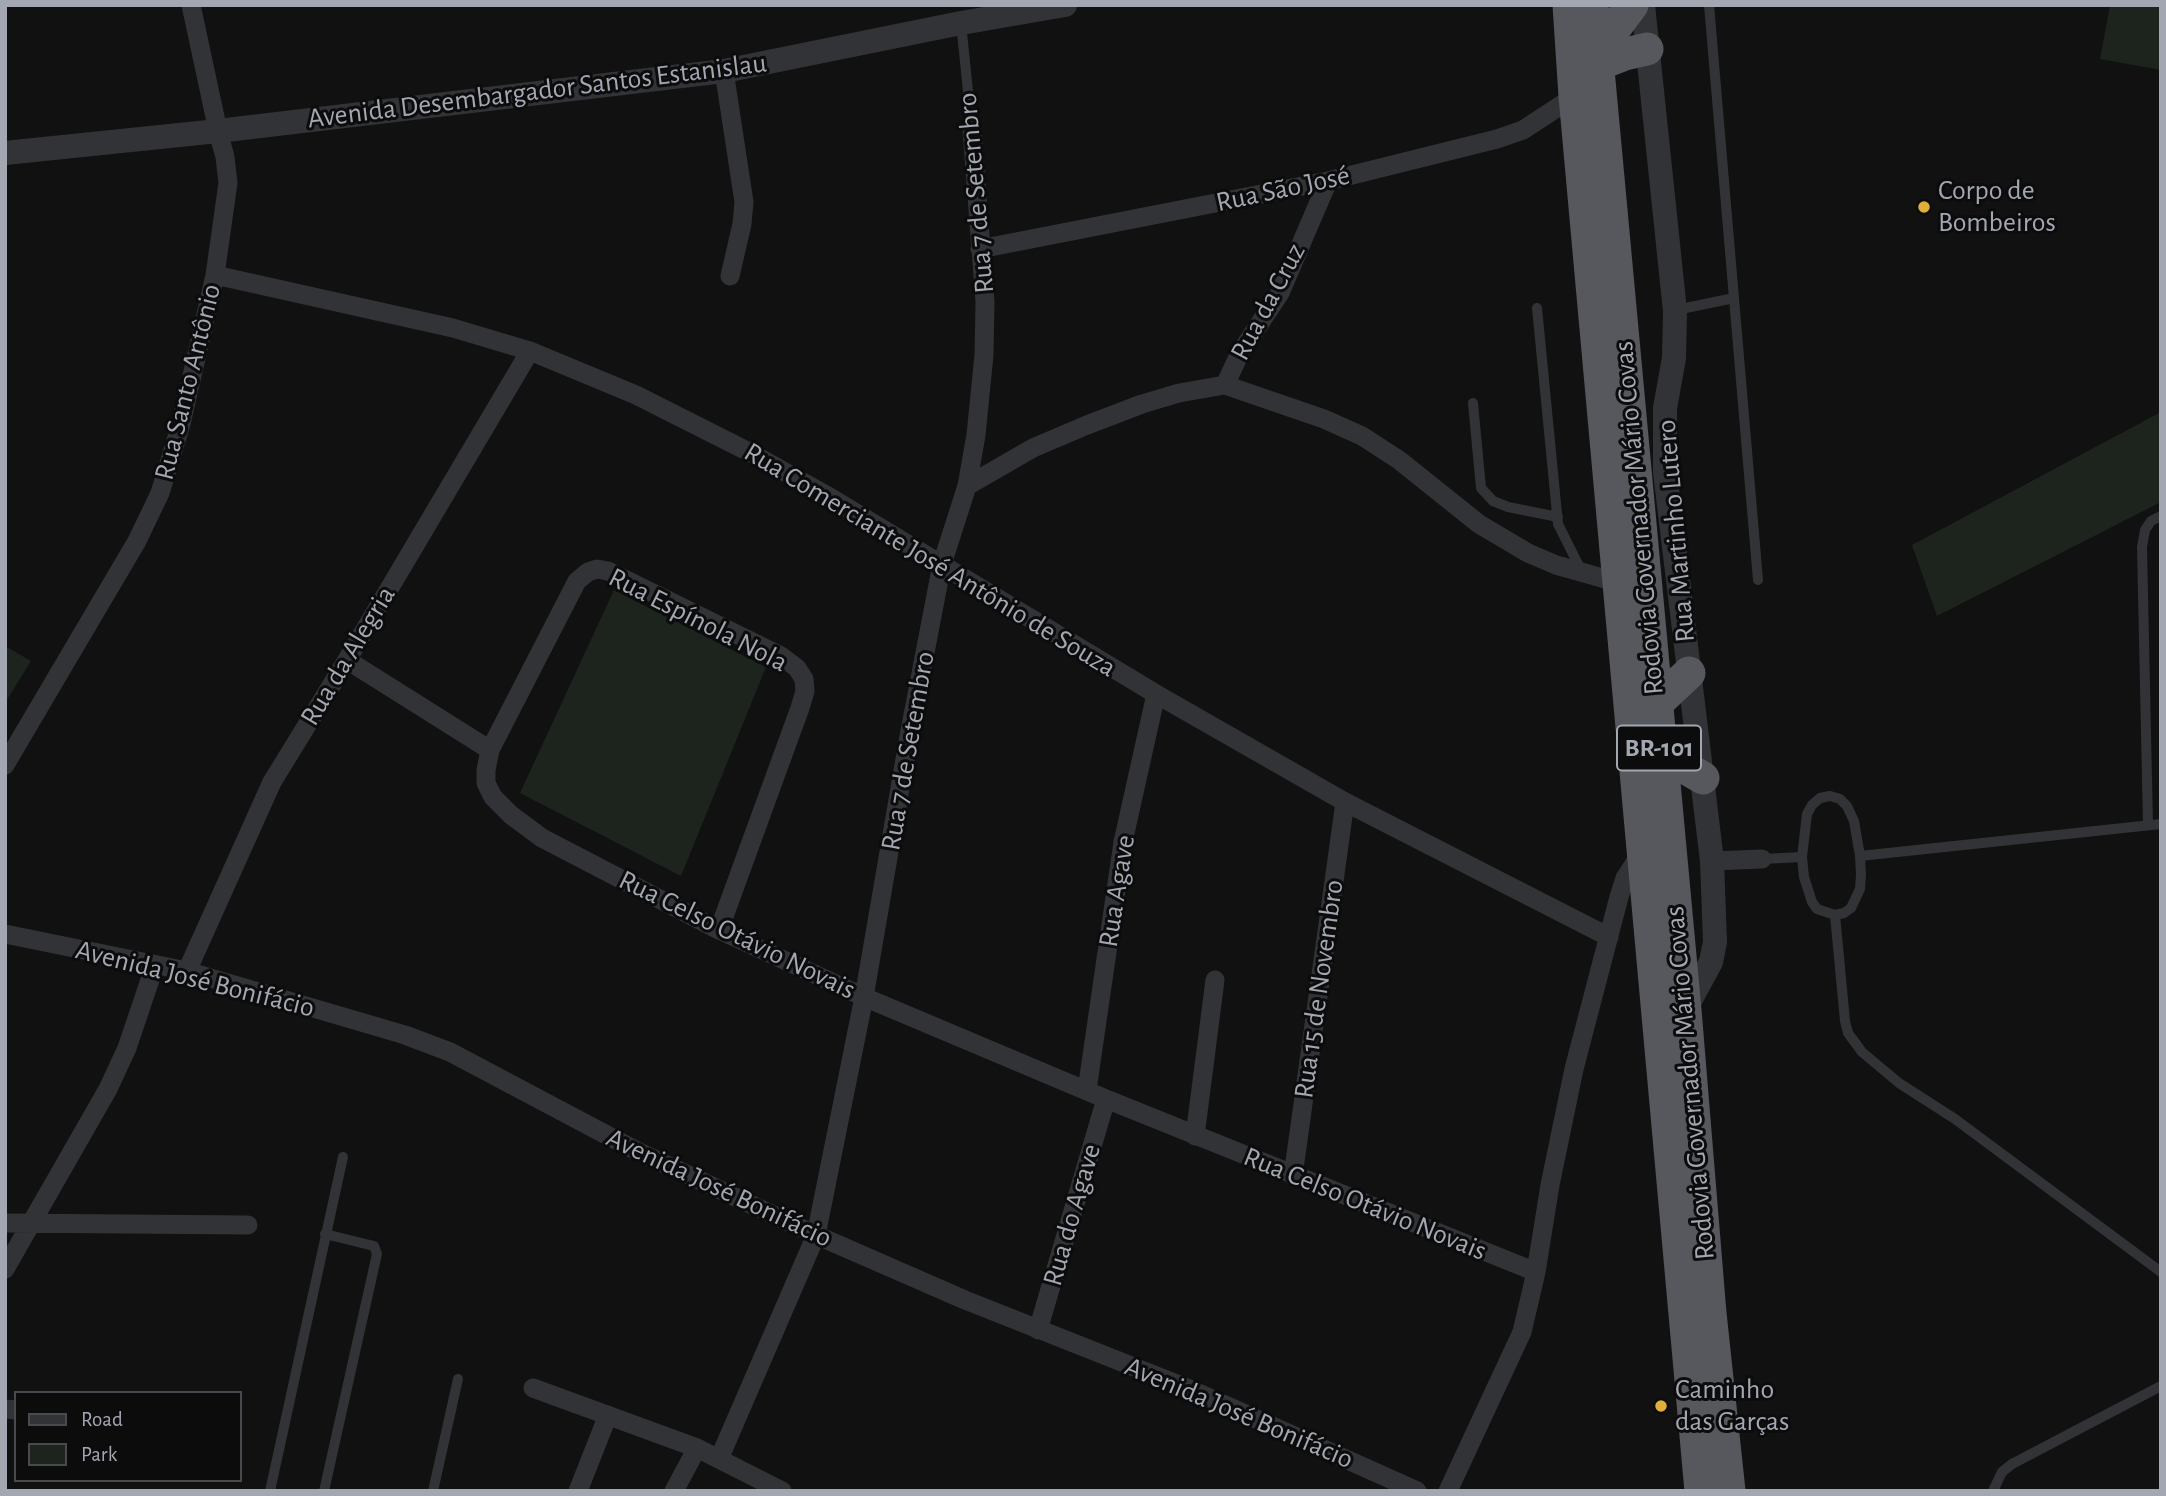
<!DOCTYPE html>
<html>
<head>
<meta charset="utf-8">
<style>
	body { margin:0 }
	#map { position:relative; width:2166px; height:1496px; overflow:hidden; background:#111112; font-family:"Alegreya Sans",sans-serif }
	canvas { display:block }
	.frame { position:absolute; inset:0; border:7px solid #a3a7b1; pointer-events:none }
	.legend { position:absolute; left:14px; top:1391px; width:228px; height:91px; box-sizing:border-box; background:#0c0c0d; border:2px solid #484a4f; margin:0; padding:9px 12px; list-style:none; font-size:21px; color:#a3a7b1 }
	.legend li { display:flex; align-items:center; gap:14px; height:35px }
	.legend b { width:35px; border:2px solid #484a4f }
</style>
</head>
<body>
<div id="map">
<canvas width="2166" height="1496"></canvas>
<div class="frame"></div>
<ul class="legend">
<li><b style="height:9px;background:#323336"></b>Road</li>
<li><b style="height:19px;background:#1d241e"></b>Park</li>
</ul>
</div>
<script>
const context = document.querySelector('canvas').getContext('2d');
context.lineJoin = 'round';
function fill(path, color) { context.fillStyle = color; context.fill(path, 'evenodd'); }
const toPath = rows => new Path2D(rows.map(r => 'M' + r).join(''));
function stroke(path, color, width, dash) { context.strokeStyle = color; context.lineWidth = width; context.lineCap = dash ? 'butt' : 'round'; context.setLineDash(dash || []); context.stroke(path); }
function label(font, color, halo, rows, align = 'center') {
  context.font = font + ' "Alegreya Sans",sans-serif'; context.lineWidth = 6; context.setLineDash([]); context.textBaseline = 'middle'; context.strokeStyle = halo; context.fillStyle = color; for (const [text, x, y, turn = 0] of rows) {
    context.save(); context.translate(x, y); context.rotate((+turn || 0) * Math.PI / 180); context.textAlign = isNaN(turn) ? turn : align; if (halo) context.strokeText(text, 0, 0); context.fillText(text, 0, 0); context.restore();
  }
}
fill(toPath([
	[2110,5,2161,5,2161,70,2100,59],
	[2161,412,2161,502,1937,616,1912,545],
	[614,590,766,667,681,876,520,793],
	[5,646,31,661,5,703]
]), '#1d241e');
stroke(toPath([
	[1709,5,1758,580],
	[961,23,972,130],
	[1537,308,1558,524,1582,572],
	[1676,310,1734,298],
	[1473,403,1481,488,1493,501,1508,507,1558,517],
	[1830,796,1840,799,1847,806,1854,821,1860,856,1861,875,1860,889,1851,908,1844,913,1835,915,1817,909,1812,902,1804,877,1802,857,1807,814,1812,805,1820,798,1830,796],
	[2148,825,2142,547,2145,530,2151,521,2161,516],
	[1860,856,2161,824],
	[1762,859,1802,857],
	[1835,915,1845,1021,1848,1033,1862,1052,1899,1083,1955,1119,2161,1272],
	[270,1491,343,1157],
	[324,1491,377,1254,374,1246,325,1234],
	[433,1491,458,1379],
	[1993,1491,2002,1472,2012,1464,2161,1386]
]), '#323336', 10);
stroke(toPath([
	[724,71,744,202,742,224,730,276],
	[980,249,1328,181,1497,139,1523,130,1575,96],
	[215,275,453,328,530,351,636,395,751,453,826,495,1156,694,1345,802,1609,937],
	[1225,385,1240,353,1280,293,1328,181],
	[967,486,1033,448,1087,425,1142,404,1179,393,1225,385,1324,419,1362,436,1399,460,1479,524,1528,553,1556,565,1620,583],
	[347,660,490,750,486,770,486,783,493,797,511,815,542,838,719,930,864,997,1106,1099,1536,1272],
	[490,750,577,581,588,572,597,569,608,571,781,656,797,668,804,679,805,691,800,708,719,930],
	[5,765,137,541,160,493,181,424,215,275,228,183,225,157,218,131,191,5],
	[1712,861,1762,859],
	[5,934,187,971,405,1035,450,1052,635,1150,816,1235,965,1300,1187,1388,1417,1491],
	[187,971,272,782,347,660,530,351],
	[1087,1090,1123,842,1156,694],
	[1195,1136,1215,980],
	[1293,1176,1345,802],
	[5,1223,248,1225],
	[5,1269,108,1089,127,1048,155,965],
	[1038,1330,1106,1099],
	[533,1388,697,1448,782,1491],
	[5,1409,16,1410],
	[719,1459,816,1235,864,997,909,736,942,564,967,486,976,435,984,355,985,302,972,130],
	[578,1491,608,1415],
	[674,1491,697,1448],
	[1448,1491,1522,1332,1536,1272,1550,1185,1574,1069,1619,897,1625,878,1641,853]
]), '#323336', 19);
stroke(toPath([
	[1643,5,1675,311,1674,358,1665,408,1665,472,1712,861,1715,942,1711,962,1685,1010],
	[5,153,218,131,724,71,961,23,1065,5]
]), '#323336', 24);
stroke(toPath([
	[1569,5,1575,96,1701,1491],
	[1592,5,1685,1010,1710,1313,1729,1491],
	[1597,52,1632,5],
	[1597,65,1625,54,1647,49],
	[1656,704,1689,673],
	[1660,753,1703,778]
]), '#56585e', 33);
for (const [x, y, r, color] of [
	[1924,207,7,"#e0af3a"],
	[1661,1406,7,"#e0af3a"]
]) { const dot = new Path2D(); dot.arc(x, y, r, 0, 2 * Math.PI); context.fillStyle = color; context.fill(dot); stroke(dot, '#0c0c0d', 2.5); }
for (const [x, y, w] of [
	[1659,748,84]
]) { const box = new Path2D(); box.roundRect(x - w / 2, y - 22.5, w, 45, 5); context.fillStyle = '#0c0c0d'; context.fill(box); stroke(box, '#a3a7b1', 2); }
label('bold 26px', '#a3a7b1', null, [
	["BR-101",1659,748]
]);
label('28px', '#a3a7b1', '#0c0c0d', [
	["Avenida Desembargador Santos Estanislau",537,91,-7],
	["Rua São José",1283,189,-12],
	["Rua 7 de Setembro",976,193,-95],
	["Rua da Cruz",1268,302,-62],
	["Rua Santo Antônio",188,382,-76],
	["Rodovia Governador Mário Covas",1639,518,-95],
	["Rua Martinho Lutero",1676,531,-95],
	["Rua Comerciante José Antônio de Souza",930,560,31],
	["Rua Espínola Nola",698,620,27],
	["Rua da Alegria",348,656,-59],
	["Rua 7 de Setembro",908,751,-80],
	["Rua Agave",1117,891,-81],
	["Rua Celso Otávio Novais",737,935,26],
	["Avenida José Bonifácio",195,979,14],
	["Rua 15 de Novembro",1319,989,-82],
	["Rodovia Governador Mário Covas",1690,1083,-95],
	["Avenida José Bonifácio",719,1188,25],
	["Rua Celso Otávio Novais",1365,1204,22],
	["Rua do Agave",1072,1215,-74],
	["Avenida José Bonifácio",1239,1413,23]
]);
label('28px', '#a3a7b1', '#0c0c0d', [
	["Corpo de",1938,191],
	["Bombeiros",1938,223],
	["Caminho",1675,1390],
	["das Garças",1675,1422]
], 'left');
</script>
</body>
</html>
